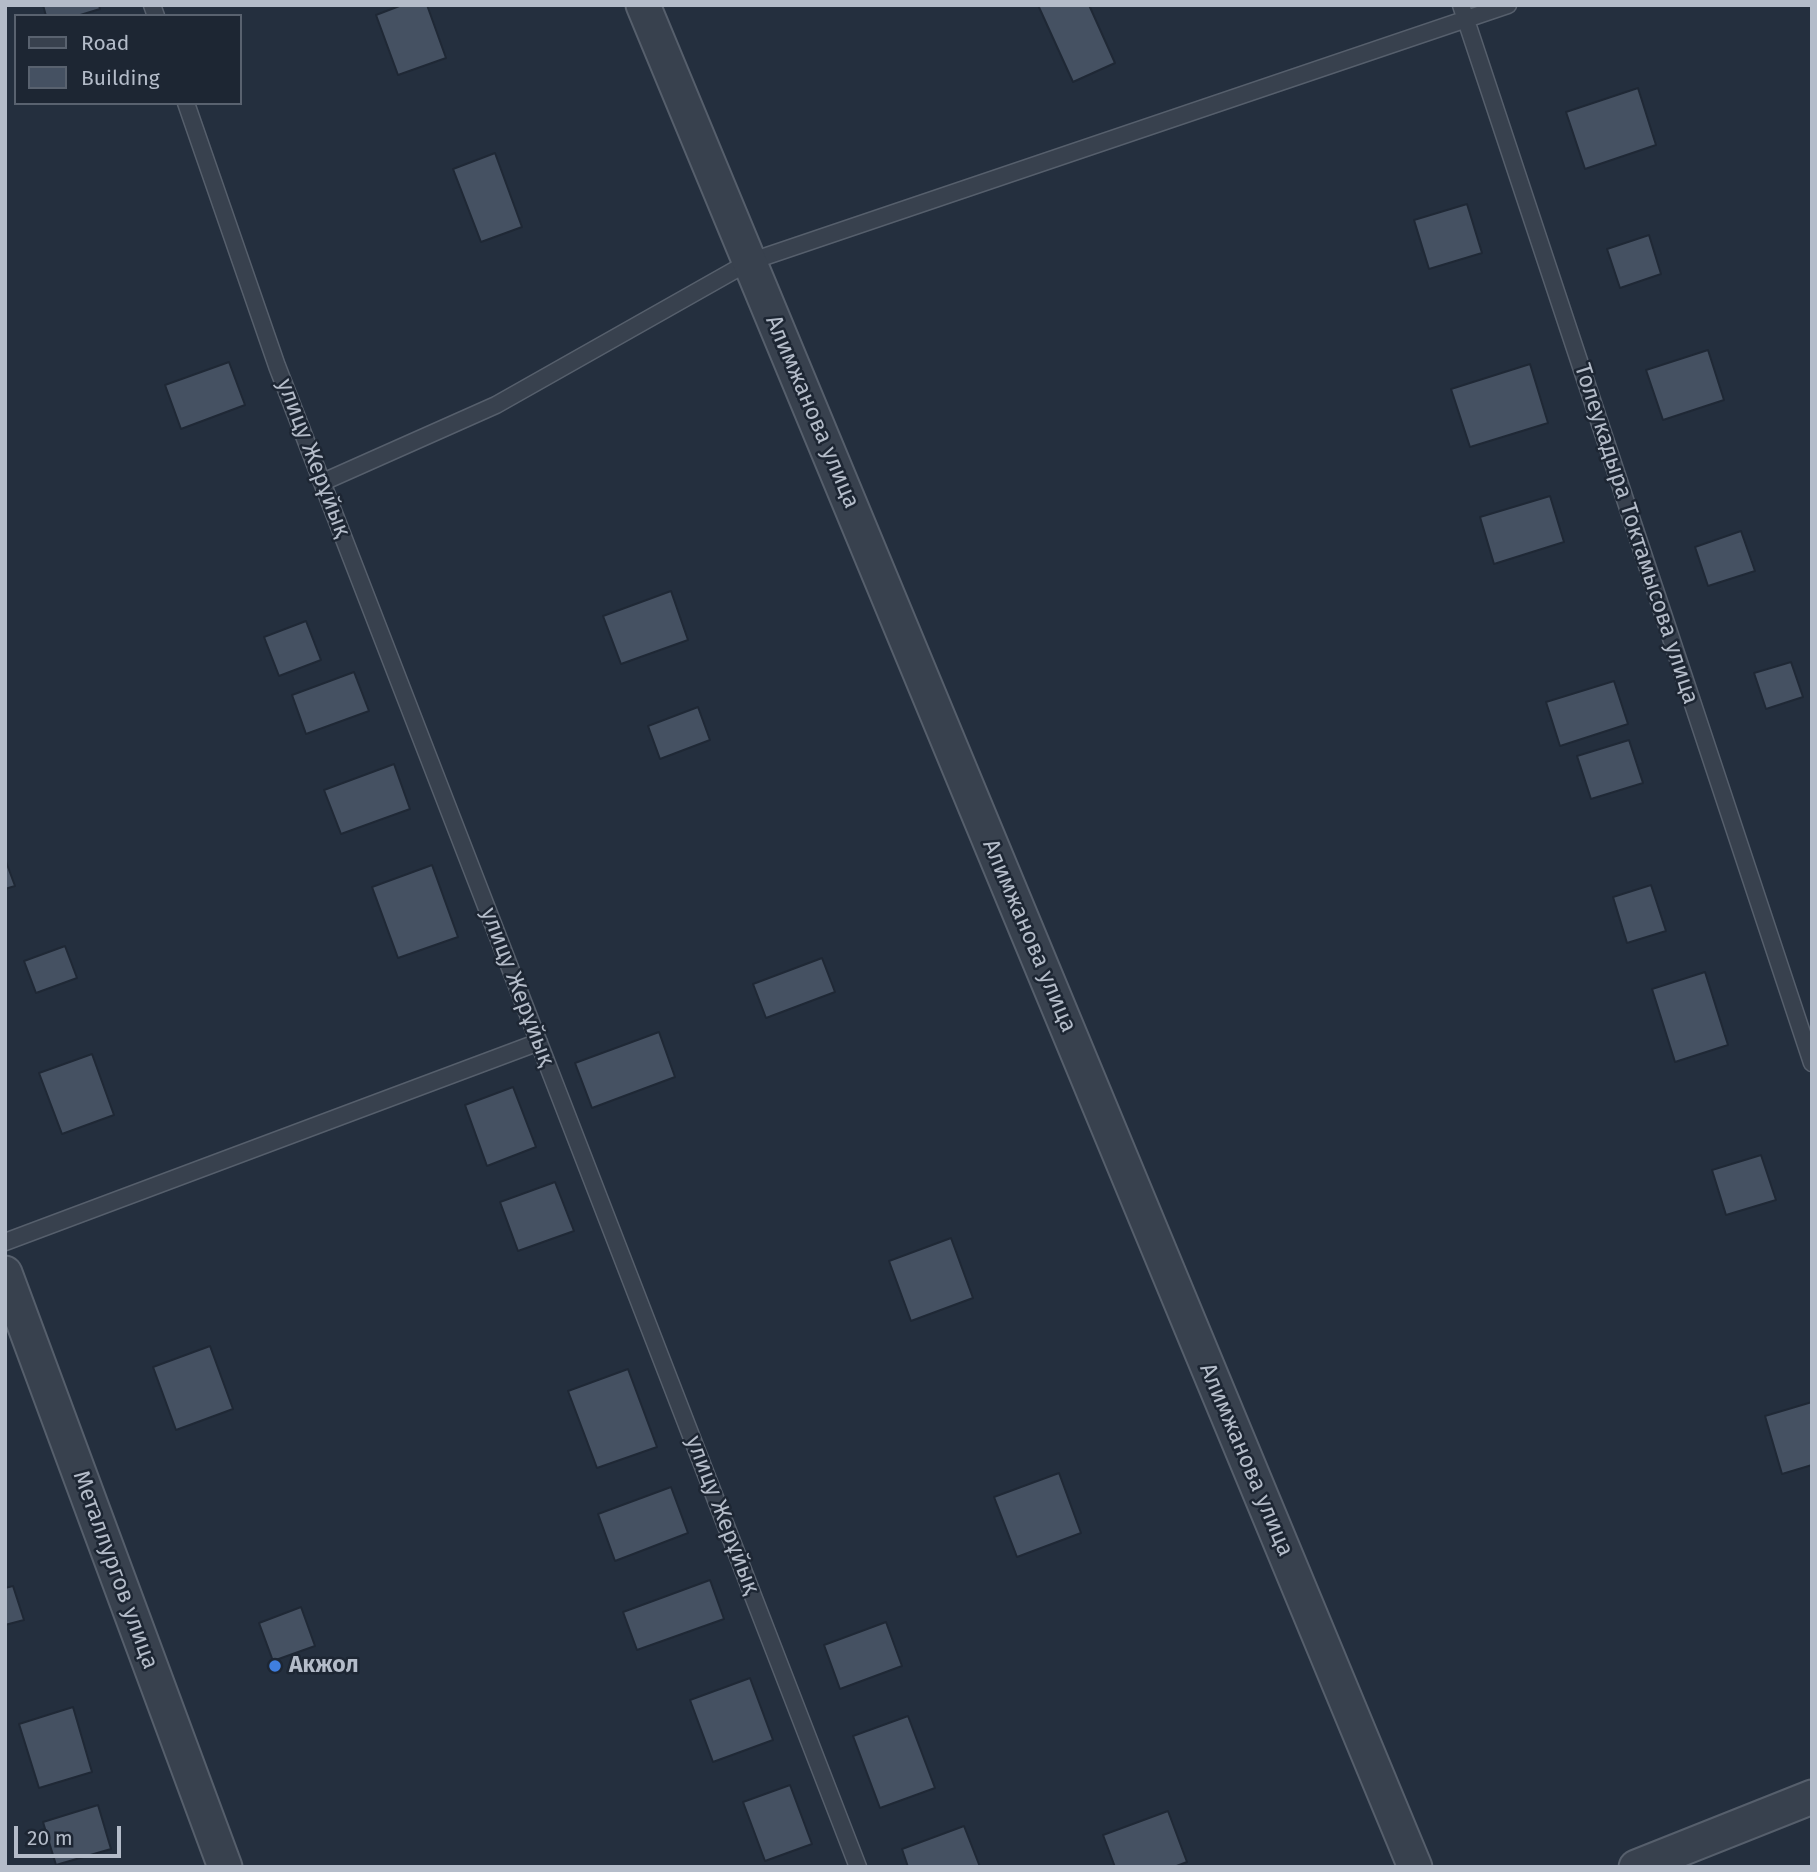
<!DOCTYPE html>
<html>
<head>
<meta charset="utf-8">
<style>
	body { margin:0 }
	#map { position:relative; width:1817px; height:1872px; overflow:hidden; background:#242f3e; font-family:"Fira Sans",sans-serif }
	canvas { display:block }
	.frame { position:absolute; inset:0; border:7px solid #b4bcc9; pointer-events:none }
	.legend { position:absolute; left:14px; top:14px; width:228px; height:91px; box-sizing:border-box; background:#1d2633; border:2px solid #59626f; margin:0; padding:9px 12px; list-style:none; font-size:21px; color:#b4bcc9 }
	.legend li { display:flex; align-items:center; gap:14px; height:35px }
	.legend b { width:35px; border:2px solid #59626f }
	.scale { position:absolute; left:14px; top:1826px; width:107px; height:32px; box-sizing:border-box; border:4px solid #b4bcc9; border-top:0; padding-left:9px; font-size:21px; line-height:24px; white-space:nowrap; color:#b4bcc9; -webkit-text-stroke:5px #1d2633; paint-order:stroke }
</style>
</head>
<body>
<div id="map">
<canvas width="1817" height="1872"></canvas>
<div class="frame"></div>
<ul class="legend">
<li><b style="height:9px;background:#38414e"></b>Road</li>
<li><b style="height:19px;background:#455162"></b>Building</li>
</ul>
<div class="scale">20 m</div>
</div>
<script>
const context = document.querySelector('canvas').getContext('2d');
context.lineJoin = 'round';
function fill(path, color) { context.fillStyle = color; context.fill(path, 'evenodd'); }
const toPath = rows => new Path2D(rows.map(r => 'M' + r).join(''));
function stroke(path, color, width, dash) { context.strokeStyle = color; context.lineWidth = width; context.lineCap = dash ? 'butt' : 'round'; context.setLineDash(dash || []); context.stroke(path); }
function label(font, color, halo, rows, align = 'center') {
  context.font = font + ' "Fira Sans",sans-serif'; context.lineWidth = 5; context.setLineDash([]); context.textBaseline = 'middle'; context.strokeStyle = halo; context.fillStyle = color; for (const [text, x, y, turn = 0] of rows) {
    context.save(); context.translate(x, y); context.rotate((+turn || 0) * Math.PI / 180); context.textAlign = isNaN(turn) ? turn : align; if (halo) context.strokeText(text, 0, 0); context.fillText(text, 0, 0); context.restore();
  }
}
const building = toPath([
	[43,5,99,5,100,9,77,16,46,16,43,5],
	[402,5,427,5,446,58,398,75,376,15,402,5],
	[1038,5,1089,5,1115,63,1073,82,1038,5],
	[1638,88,1656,145,1585,169,1566,112,1638,88],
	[495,153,522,227,481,242,453,169,495,153],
	[1467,204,1482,253,1429,269,1414,220,1467,204],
	[1649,235,1661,274,1620,288,1607,249,1649,235],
	[1708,350,1724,400,1663,420,1646,370,1708,350],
	[229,362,245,405,181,429,165,385,229,362],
	[1530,364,1548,423,1470,447,1451,389,1530,364],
	[1550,496,1564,542,1494,564,1480,517,1550,496],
	[1741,531,1755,571,1708,586,1695,547,1741,531],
	[671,591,688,640,621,664,603,616,671,591],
	[306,621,321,660,279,676,264,637,306,621],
	[1791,662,1803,697,1766,709,1754,673,1791,662],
	[354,672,369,711,306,734,292,695,354,672],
	[1614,681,1628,724,1560,746,1546,702,1614,681],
	[698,707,710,740,660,759,648,726,698,707],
	[1629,740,1643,783,1591,799,1577,756,1629,740],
	[394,764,410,809,341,834,324,790,394,764],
	[5,859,15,886,5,889,5,859],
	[432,865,458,937,398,958,372,887,432,865],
	[1651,885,1666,931,1627,943,1613,897,1651,885],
	[65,946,77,978,36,993,24,961,65,946],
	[822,958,835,992,766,1018,753,984,822,958],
	[1705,972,1728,1045,1675,1062,1652,989,1705,972],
	[659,1032,675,1077,592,1108,575,1063,659,1032],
	[92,1054,114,1115,62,1134,39,1073,92,1054],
	[513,1087,536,1147,487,1166,465,1105,513,1087],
	[1761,1155,1776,1200,1726,1215,1712,1170,1761,1155],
	[555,1182,574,1231,518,1251,500,1202,555,1182],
	[951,1238,973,1298,911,1321,889,1261,951,1238],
	[210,1346,233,1409,176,1430,153,1367,210,1346],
	[628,1369,657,1447,597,1468,568,1391,628,1369],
	[1812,1402,1812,1465,1782,1474,1765,1416,1812,1402],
	[1059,1473,1081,1533,1017,1557,994,1497,1059,1473],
	[671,1487,688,1533,615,1561,598,1514,671,1487],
	[710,1580,724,1619,637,1650,623,1612,710,1580],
	[13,1586,24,1620,5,1625,5,1588,13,1586],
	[301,1607,315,1646,273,1661,259,1623,301,1607],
	[886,1622,902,1666,840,1689,824,1645,886,1622],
	[750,1678,773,1740,713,1762,690,1700,750,1678],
	[73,1707,92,1772,39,1788,19,1724,73,1707],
	[908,1716,935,1788,880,1808,853,1736,908,1716],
	[790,1785,812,1844,765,1861,743,1802,790,1785],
	[98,1805,111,1849,56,1865,43,1822,98,1805],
	[1168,1811,1187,1862,1174,1867,1115,1867,1103,1835,1168,1811],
	[964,1826,980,1867,908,1867,902,1849,964,1826]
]);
fill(building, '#455162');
stroke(building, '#1f2835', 2);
const lane = toPath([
	[152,5,156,16],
	[1461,5,1812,1063],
	[186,103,277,366,858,1867],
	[323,482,496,405,749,262,1508,5],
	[5,1242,539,1042]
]);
const street = toPath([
	[643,5,1415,1867],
	[5,1273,225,1867],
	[1636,1867,1812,1797]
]);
stroke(lane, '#565f6c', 19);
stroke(street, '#565f6c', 37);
stroke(lane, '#38414e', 16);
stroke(street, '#38414e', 33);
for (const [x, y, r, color] of [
	[275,1666,7,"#3f7fe0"]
]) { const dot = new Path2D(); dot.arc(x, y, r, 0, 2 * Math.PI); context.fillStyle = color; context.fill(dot); stroke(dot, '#1d2633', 2.5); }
label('23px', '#b4bcc9', '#1d2633', [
	["Алимжанова улица",812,412,67],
	["улицу Жерұйық",313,458,69],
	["Толеукадыра Токтамысова улица",1636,534,72],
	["Алимжанова улица",1029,936,67],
	["улицу Жерұйық",517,987,69],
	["Алимжанова улица",1246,1460,67],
	["улицу Жерұйық",722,1515,69],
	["Металлургов улица",115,1570,70]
]);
label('bold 23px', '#b4bcc9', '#1d2633', [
	["Акжол",289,1666]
], 'left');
</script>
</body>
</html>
